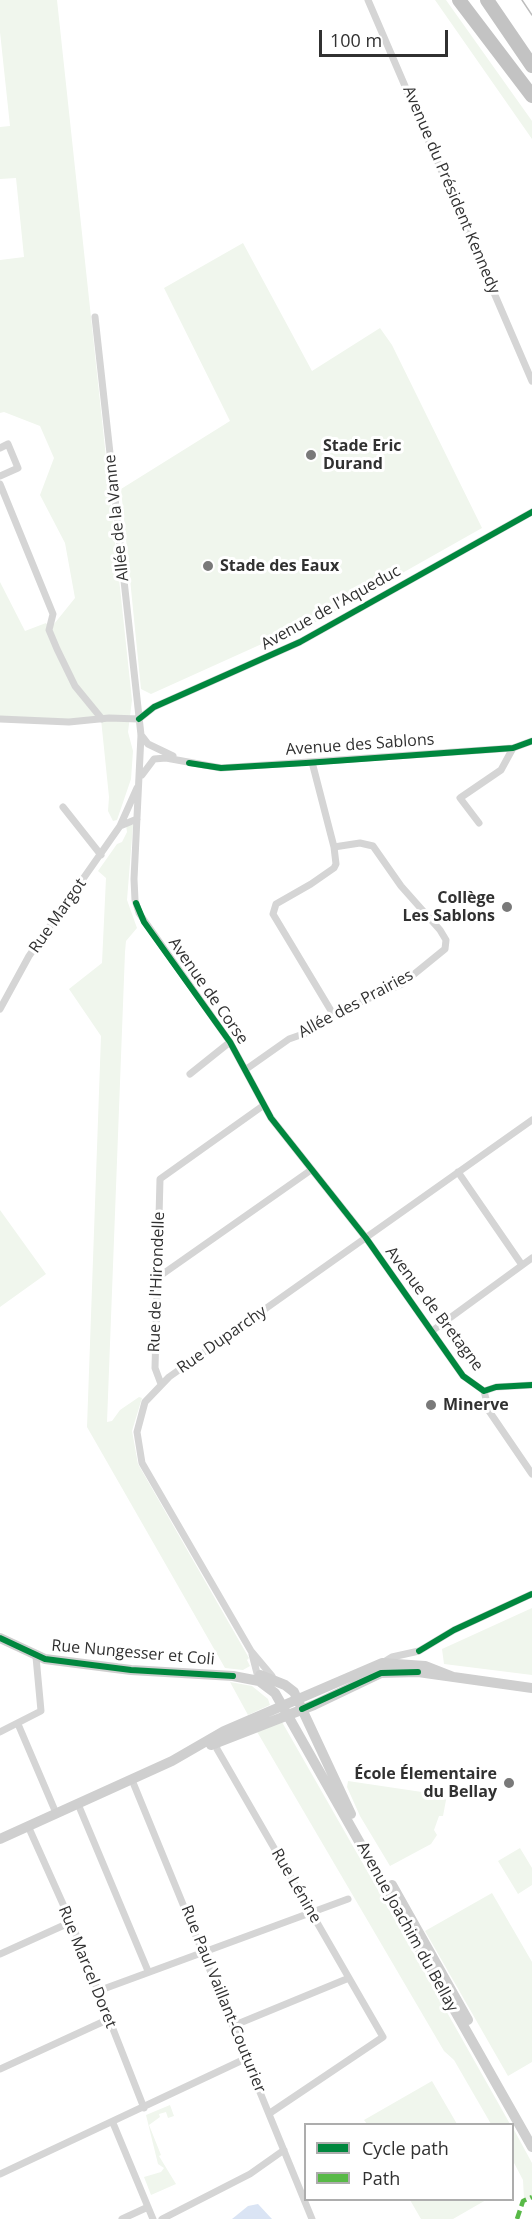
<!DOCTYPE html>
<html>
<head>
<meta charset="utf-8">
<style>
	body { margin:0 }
	#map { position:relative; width:532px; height:2219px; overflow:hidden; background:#fff; font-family:"Open Sans",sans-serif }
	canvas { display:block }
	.legend { position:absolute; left:304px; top:2123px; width:210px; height:78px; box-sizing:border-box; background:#fff; border:2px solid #adadad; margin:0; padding:8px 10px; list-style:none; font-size:18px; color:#313131 }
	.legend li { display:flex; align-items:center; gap:12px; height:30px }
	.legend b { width:30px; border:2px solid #adadad }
	.scale { position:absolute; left:319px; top:30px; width:129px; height:27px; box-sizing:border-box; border:3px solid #313131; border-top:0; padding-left:8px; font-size:18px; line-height:21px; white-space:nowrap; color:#313131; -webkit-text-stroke:4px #fff; paint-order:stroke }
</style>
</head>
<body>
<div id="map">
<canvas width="532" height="2219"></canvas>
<ul class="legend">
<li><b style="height:8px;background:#00873e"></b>Cycle path</li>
<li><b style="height:8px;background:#58b947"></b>Path</li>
</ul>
<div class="scale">100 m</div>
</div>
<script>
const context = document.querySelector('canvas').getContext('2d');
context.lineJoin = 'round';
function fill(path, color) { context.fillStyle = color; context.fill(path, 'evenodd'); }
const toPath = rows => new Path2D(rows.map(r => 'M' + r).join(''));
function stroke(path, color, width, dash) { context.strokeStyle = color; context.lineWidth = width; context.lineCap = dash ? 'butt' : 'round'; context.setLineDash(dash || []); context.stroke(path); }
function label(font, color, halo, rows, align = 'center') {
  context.font = font + ' "Open Sans",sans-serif'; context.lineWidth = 6; context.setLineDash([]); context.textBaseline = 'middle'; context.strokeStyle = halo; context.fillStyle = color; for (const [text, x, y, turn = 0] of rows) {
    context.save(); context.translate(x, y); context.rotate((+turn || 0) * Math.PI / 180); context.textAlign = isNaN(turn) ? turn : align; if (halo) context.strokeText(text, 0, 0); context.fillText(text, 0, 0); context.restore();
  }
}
fill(toPath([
	[0,0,57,0,132,700,128,732,133,751,131,779,117,820,113,821,108,811,109,797,101,719,0,719,0,582,25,631,46,623,50,629,75,598,65,543,40,495,54,458,40,426,4,412,0,413,0,260,24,257,16,178,0,179,0,127,10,126,0,32],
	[435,0,446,0,532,121,532,139],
	[243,243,312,371,380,328,392,345,482,528,312,624,306,624,151,694,141,689,121,489,230,421,164,288],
	[130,824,133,825,127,900,137,928,126,941,125,952,107,1422,112,1421,120,1410,139,1397,142,1398,132,1431,138,1464,249,1658,247,1660,250,1666,243,1670,225,1668,87,1427,101,1036,69,989,102,963,106,878,98,871,117,844,122,842,127,832,126,825],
	[0,1210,46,1274,0,1307],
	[532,1608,532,1675,444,1664,442,1649],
	[230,1682,252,1686,268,1699,270,1705,248,1715],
	[282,1722,378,1890,510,2124,491,2124,454,2060,444,2051,256,1730],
	[348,1781,442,1795,446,1800,443,1816,439,1816,434,1830,437,1835,431,1844,390,1866,360,1816,347,1787],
	[520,1848,532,1868,532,1885,518,1894,498,1861],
	[492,1893,532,1962,532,2062,508,2076,425,1931],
	[432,2081,457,2124,367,2124,364,2120],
	[170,2105,174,2116,168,2118,166,2112,159,2114,160,2117,149,2125,161,2155,159,2156,176,2184,151,2195,144,2177,161,2172,164,2168,158,2164,146,2115],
	[513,2128,532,2163,532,2200,524,2199,523,2180,513,2161],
	[410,2200,486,2200,453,2219,421,2219]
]), '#f0f6ed');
fill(toPath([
	[258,2204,272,2219,232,2219,248,2206]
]), '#dae4f4');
stroke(toPath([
	[368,0,532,381],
	[95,317,141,735,134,879,135,900,139,913,230,1042,271,1118,366,1238,463,1376,484,1391,489,1411,532,1474],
	[0,448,8,444,18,468,0,476],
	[0,484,53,614,49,630,57,649,75,686,102,719],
	[0,719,69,722,109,718,139,719],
	[139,719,154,707,300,642,532,512],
	[141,735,148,744,173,756],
	[312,762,334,847,336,864,334,868,311,884,276,904,273,914,333,1014],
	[142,775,154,759,166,758,221,768,513,748,532,741],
	[137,788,120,826,137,819],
	[63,807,101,855],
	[479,823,460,798,501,770,513,748],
	[0,1009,29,956,120,826],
	[245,1070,289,1039,306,1033,333,1014,402,984,445,949,446,940,440,930,401,886,373,846,360,843,334,847],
	[190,1074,230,1042],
	[458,1172,522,1265],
	[157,1278,311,1170],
	[432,1331,532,1258],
	[161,1384,155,1368,160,1179,264,1105],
	[484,1391,496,1387,532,1385],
	[252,1654,259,1681],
	[384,1662,392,1657,419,1651,454,1630,532,1594],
	[272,1676,251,1651,142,1463,137,1432,145,1402,169,1377,532,1120],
	[18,1724,56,1813],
	[0,1732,41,1711,36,1657],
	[216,1741,217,1749,383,2037,270,2113],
	[132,1780,312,2219],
	[78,1804,148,1971],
	[28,1826,71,1922,144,2108],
	[0,1954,71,1922],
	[98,1991,348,1899],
	[235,2025,349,1978],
	[0,2069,109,2019],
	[113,2123,153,2219],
	[0,2174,247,2058],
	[122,2219,148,2207],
	[162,2219,250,2174,284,2150]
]), '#d5d5d5', 7);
stroke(toPath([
	[0,1638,45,1659,131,1670,233,1676,259,1681,275,1693,532,2147],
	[260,1675,285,1685,294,1692,351,1814],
	[211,1745,314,1705,381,1673,418,1672,532,1688],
	[0,1839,172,1761,224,1731,382,1663,425,1666,453,1677],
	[392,1885,468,2020]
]), '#cfcfcf', 10);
stroke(toPath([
	[459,0,532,96],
	[487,0,532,66]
]), '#c3c3c3', 14);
stroke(toPath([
	[522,0,532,15]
]), '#bdbdbd', 1.5);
stroke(toPath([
	[517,2219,523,2201,532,2197]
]), '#58b947', 4.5, [9, 4.5]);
stroke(toPath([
	[139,719,154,707,300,642,532,512],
	[189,763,221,768,306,763,513,748,532,741],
	[136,903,144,922,230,1042,271,1118,366,1238,463,1376,484,1391,496,1387,532,1385],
	[0,1638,45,1659,131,1670,233,1676],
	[419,1651,454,1630,532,1594],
	[302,1709,381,1673,418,1672]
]), '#00873e', 6);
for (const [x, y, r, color] of [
	[311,455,6,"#797979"],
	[208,566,6,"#797979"],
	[507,907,6,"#797979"],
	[431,1405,6,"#797979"],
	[509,1783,6,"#797979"]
]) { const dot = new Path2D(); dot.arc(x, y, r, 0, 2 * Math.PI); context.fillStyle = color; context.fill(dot); stroke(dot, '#fff', 2); }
label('16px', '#313131', '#fff', [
	["Avenue du Président Kennedy",451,190,67],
	["Allée de la Vanne",117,518,-96],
	["Avenue de l'Aqueduc",331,608,-29],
	["Avenue des Sablons",360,745,-4],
	["Rue Margot",58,916,-55],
	["Avenue de Corse",208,991,55],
	["Allée des Prairies",356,1004,-28],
	["Rue de l'Hirondelle",157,1282,-88],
	["Avenue de Bretagne",434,1309,53],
	["Rue Duparchy",222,1340,-35],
	["Rue Nungesser et Coli",133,1653,5],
	["Rue Lénine",296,1886,60],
	["Avenue Joachim du Bellay",407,1927,61],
	["Rue Marcel Doret",87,1967,68],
	["Rue Paul Vaillant-Couturier",223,1999,68]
]);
label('bold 16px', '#313131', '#fff', [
	["Stade Eric",323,446],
	["Durand",323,464],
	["Stade des Eaux",220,566],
	["Collège",495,898,"right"],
	["Les Sablons",495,916,"right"],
	["Minerve",443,1405],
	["École Élementaire",497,1774,"right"],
	["du Bellay",497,1792,"right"]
], 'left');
</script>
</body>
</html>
